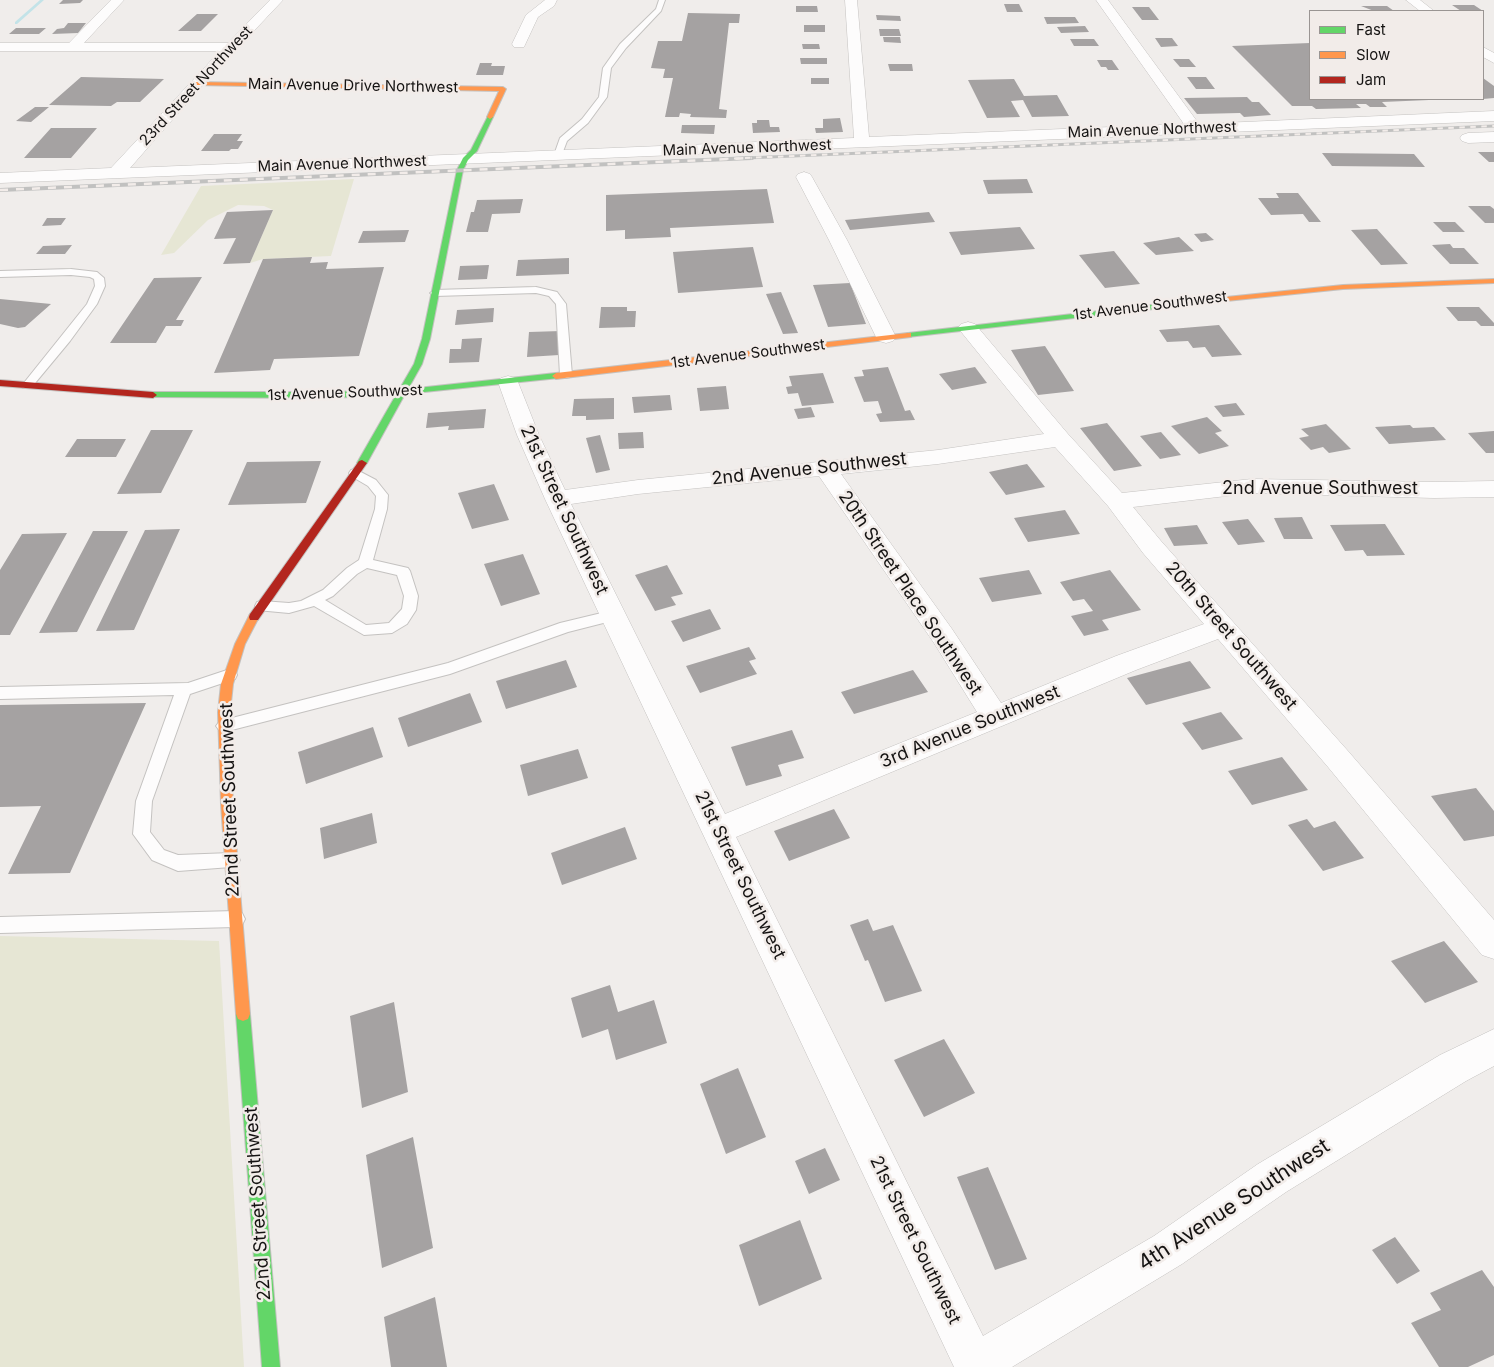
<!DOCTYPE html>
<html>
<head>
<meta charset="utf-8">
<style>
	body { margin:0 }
	#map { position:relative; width:1494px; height:1367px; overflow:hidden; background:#f0edeb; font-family:Inter,sans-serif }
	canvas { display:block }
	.legend { position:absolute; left:1309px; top:10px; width:175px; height:90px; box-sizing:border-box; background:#f2ece9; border:1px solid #9a9593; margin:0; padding:6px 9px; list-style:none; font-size:15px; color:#151312 }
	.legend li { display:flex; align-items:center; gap:10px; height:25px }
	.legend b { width:25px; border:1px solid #9a9593 }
</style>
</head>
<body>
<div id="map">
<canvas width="1494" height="1367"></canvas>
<ul class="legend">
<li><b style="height:6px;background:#63d668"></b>Fast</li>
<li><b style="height:6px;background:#ff974d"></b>Slow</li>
<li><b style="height:6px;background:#b3261e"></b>Jam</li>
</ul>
</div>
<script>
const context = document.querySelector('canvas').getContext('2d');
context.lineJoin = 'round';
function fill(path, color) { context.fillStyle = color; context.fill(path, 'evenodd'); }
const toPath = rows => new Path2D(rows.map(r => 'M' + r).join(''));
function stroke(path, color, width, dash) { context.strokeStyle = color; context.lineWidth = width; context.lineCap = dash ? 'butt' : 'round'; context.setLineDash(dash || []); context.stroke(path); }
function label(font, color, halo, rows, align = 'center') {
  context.font = font + ' Inter,sans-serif'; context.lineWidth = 5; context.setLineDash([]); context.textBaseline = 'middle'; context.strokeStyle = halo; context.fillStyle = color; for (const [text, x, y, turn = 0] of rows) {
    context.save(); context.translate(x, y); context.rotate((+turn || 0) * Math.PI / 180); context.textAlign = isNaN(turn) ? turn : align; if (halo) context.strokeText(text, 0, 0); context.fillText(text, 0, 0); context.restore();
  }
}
fill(toPath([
	[354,179,331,256,263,259,250,263,273,210,264,206,238,205,208,220,174,253,161,255,201,186],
	[0,936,219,941,244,1367,0,1367]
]), '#e6e6d4');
fill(toPath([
	[40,0,44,0,17,24,15,24,15,22,40,0]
]), '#c3e3e8');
fill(toPath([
	[63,0,83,0,80,3,59,4],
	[1004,4,1019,4,1023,12,1007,12],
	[1452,5,1474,5,1483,11,1461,11],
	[796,6,817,6,818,12,796,12],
	[1361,6,1387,6,1394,11,1374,11],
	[1132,7,1149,7,1159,20,1142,20],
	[688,13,740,14,739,23,729,23,719,109,727,110,726,118,690,117,691,114,680,113,679,117,665,117,673,78,663,78,665,69,651,68,658,41,682,41],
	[197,14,218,14,201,31,178,31],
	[876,15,900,16,901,21,877,20],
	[1044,17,1075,17,1079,23,1047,24],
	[68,23,86,23,78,33,52,34,57,29,64,28],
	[804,25,825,25,825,32,804,32],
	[1085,26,1089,32,1061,33,1057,27],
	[16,28,46,28,39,34,9,34],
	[879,29,899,29,901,36,880,36],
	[883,37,900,37,901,43,884,42],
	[1155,38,1172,38,1178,46,1161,47],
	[1070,39,1094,39,1099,46,1074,46],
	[1310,43,1310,99,1429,99,1429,100,1382,102,1387,107,1370,107,1366,104,1356,104,1361,108,1316,109,1312,106,1292,106,1232,46],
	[802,44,819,44,820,49,803,49],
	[800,58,827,58,827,64,801,64],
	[1173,59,1189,59,1196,67,1180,67],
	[1097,60,1112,60,1119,70,1108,70,1106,67,1101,67],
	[480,63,492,63,491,66,505,66,503,75,476,75],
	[888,64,912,64,913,71,890,71],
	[81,77,164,79,140,102,117,102,111,106,49,105],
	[1187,77,1206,77,1215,89,1196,89],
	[811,78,829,78,829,84,811,84],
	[1483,78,1494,86,1494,98,1483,99],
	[1014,79,1024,96,1057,95,1069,116,1032,117,1023,100,1011,101,1020,117,987,118,968,80],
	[1247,97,1252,102,1259,102,1271,115,1244,117,1240,113,1197,114,1184,98],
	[35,107,49,107,31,122,16,121],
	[840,118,843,132,816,133,815,128,823,128,823,119],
	[757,120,769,120,770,127,779,127,780,132,753,133,752,123,757,123],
	[682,125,715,125,714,134,681,133],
	[51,128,97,128,71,158,24,158],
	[214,134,242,134,237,141,243,141,238,149,231,149,229,151,201,151],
	[1478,152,1494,152,1494,162,1489,162],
	[1322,153,1414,154,1425,167,1332,166],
	[1027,179,1033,193,988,194,983,180],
	[767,189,774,223,670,228,671,237,625,239,625,230,606,231,606,195],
	[1276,193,1298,193,1321,222,1309,222,1303,214,1271,215,1258,198,1279,198],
	[523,199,520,213,492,214,488,232,466,232,471,212,474,212,477,200],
	[1468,206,1490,206,1494,209,1494,223,1485,223],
	[273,210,250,263,223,264,236,238,214,239,227,212],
	[929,212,935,222,850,230,845,220],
	[47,218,66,218,61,225,42,226],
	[1433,222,1455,222,1465,232,1443,232],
	[1020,227,1035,249,961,255,949,232],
	[1377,229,1408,264,1381,265,1351,230],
	[409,230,405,242,358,243,363,231],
	[1206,233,1214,240,1201,242,1194,234],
	[1179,237,1194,251,1156,255,1143,243],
	[1450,244,1453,248,1464,248,1479,264,1450,264,1432,245],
	[72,245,65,254,36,254,43,246],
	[753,247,763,287,678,293,673,252],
	[1114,251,1140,284,1105,288,1079,255],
	[312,257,310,263,328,262,326,269,384,267,359,356,274,359,270,370,214,373,263,259],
	[569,258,569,274,516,276,518,260],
	[489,265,487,279,458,280,460,266],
	[202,277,176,320,184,320,181,326,166,326,156,343,110,343,154,278],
	[850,283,866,324,828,327,813,285],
	[781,292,798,333,783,334,766,294],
	[0,299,51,304,25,327,18,328,0,324],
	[601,307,627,307,627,311,636,311,635,327,599,328],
	[1446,307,1479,307,1494,323,1494,326,1481,326,1476,321,1458,321],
	[494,308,493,322,455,325,457,310],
	[1219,325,1242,355,1212,357,1205,347,1193,348,1188,341,1167,342,1159,330],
	[561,331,559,355,527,357,529,332],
	[482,338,479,362,449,363,450,349,461,349,462,339],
	[1045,346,1074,391,1038,395,1011,350],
	[888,367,905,411,910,410,915,420,880,422,876,414,882,413,878,401,864,402,854,377,864,376,862,370],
	[975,367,987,383,952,390,939,374],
	[823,373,834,403,802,406,798,393,788,394,786,387,792,386,789,376],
	[726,386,729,409,700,411,697,388],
	[670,395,672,410,634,413,632,397],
	[614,398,614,419,586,420,586,416,572,416,574,399],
	[1236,403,1245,415,1223,417,1214,406],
	[811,407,815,417,798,419,794,409],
	[486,409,484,428,448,430,449,426,426,428,428,413],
	[1207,417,1222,431,1215,433,1229,446,1199,454,1171,426],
	[1107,423,1142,466,1114,471,1080,428],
	[1326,424,1351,449,1329,453,1323,447,1311,450,1299,438,1309,436,1301,429],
	[1410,425,1413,428,1434,427,1446,440,1389,444,1375,427],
	[151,430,193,430,161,493,117,494],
	[1494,431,1494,453,1486,453,1468,433],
	[643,432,644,448,619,449,618,433],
	[1161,432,1181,455,1160,459,1140,436],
	[600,435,610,470,596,473,586,438],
	[77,439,126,439,116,457,65,457],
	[321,461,306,503,228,505,247,462],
	[1027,464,1045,487,1006,495,989,472],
	[494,484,509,520,472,529,458,493],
	[1065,510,1080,534,1028,542,1014,518],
	[1302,517,1313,539,1284,539,1274,518],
	[1248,519,1265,542,1238,545,1222,522],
	[1385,524,1405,555,1367,556,1363,550,1345,551,1330,525],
	[1197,525,1208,544,1174,546,1164,528],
	[180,529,134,630,96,631,145,530],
	[93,531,128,531,77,632,39,633],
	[67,533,10,635,0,635,0,570,22,534],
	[523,554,540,594,501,606,484,564],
	[667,565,683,594,671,597,676,605,655,611,635,575],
	[1029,570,1042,594,992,602,979,578],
	[1110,570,1141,610,1102,620,1109,630,1084,636,1071,616,1093,611,1084,599,1073,601,1060,582],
	[710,609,721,629,683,642,671,621],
	[749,647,756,659,749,661,757,674,700,693,686,666],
	[566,660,577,687,506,709,496,681],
	[1190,661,1211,688,1146,705,1127,678],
	[913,670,928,692,854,714,841,692],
	[470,693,482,722,408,747,398,718],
	[146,703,70,873,8,874,41,806,0,807,0,705],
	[1221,712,1243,739,1202,750,1182,723],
	[373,727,383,757,306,784,298,752],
	[792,730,804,758,778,765,782,776,746,786,731,747],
	[578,749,588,778,528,796,520,765],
	[1282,757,1308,790,1252,805,1228,771],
	[1476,788,1494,811,1494,836,1464,841,1431,796],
	[834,809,850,838,789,861,774,831],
	[372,813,377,843,324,859,320,828],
	[1307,819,1314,828,1335,821,1364,858,1323,871,1288,825],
	[625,827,637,859,562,885,551,853],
	[868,919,873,931,893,925,922,991,885,1002,868,960,865,961,850,925],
	[1444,941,1478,982,1425,1003,1391,961],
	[610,985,618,1012,654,1000,667,1043,616,1060,608,1029,582,1038,571,998],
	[394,1002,408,1092,362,1108,350,1016],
	[944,1039,975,1093,924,1117,894,1060],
	[738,1068,766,1137,726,1154,700,1084],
	[413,1137,433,1248,382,1268,366,1155],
	[825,1148,840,1180,809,1194,795,1161],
	[988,1167,1027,1259,995,1270,957,1177],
	[800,1220,822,1279,759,1306,739,1245],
	[1395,1237,1420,1271,1397,1284,1372,1250],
	[1482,1270,1494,1287,1494,1355,1468,1367,1439,1367,1411,1323,1441,1310,1430,1293],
	[435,1297,447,1367,391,1367,384,1317]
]), '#a5a2a2');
const lane = toPath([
	[659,0,665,0,661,11,626,48,611,68,607,97,588,123,567,141,561,157,555,157,554,155,560,138,582,119,599,97,603,68,620,44,656,9,659,0],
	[71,269,97,272,104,278,105,286,97,304,70,341,31,388,23,388,21,386,23,384,87,304,95,286,94,279,90,277,71,275,0,277,0,271,71,269],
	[536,287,557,292,566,304,572,375,570,377,566,378,560,375,556,304,549,296,536,293,435,296,430,293,435,290,536,287],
	[355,469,376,480,388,495,387,509,373,560,408,568,410,571,418,596,416,610,407,624,392,633,364,635,314,606,289,613,257,610,255,606,257,602,262,601,289,603,301,601,323,590,347,568,359,560,375,509,376,496,368,486,351,476,349,473,351,470,355,469],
	[367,568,397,575,404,596,402,609,389,623,366,625,325,600,333,596,357,574,367,568],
	[614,610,619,611,621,615,619,619,568,632,450,674,224,732,219,730,216,726,219,722,224,720,448,663,560,623,614,610],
	[230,669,235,671,237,675,235,679,190,694,152,801,150,832,164,850,178,855,231,853,237,855,240,860,237,865,231,867,178,871,152,860,133,834,136,801,174,695,0,699,0,687,188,683,230,669],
	[236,911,242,913,245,919,242,925,236,927,0,933,0,917,236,911]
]);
const street = toPath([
	[111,0,124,0,84,43,228,43,270,0,283,0,202,86,130,168,854,138,845,0,857,0,869,137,1184,124,1096,0,1108,0,1199,124,1494,111,1494,121,0,183,0,173,111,168,220,51,0,51,0,43,69,43,111,0],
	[545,0,557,0,554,6,538,17,524,47,514,47,512,44,526,15,545,0],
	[1406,0,1420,0,1434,11,1420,11,1406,0],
	[1483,47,1494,53,1494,63,1483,57,1483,47],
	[1494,132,1494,142,1468,143,1462,141,1460,138,1462,135,1468,133,1494,132],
	[804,172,810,174,812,177,847,240,896,337,893,341,886,343,879,341,876,337,829,240,796,177,798,174,804,172],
	[968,322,975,324,1068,434,1122,493,1252,479,1434,482,1494,481,1494,497,1434,498,1252,493,1133,507,1161,541,1348,751,1494,920,1494,959,1482,955,1328,767,1218,639,1136,670,736,837,983,1336,1154,1236,1258,1164,1440,1055,1494,1029,1494,1066,1466,1081,1286,1192,1182,1264,1012,1367,954,1367,545,499,517,435,498,382,501,378,508,376,515,378,518,382,539,435,565,490,638,480,938,450,1044,434,958,328,961,324,968,322],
	[1055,447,1108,506,1143,553,1204,624,1116,656,1001,703,952,629,841,474,938,464,1055,447],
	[819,476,934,643,977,712,725,814,571,504,638,494,819,476]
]);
const fast = toPath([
	[488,116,493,117,477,151,468,160,463,170,430,339,422,364,408,389,556,373,560,376,559,378,405,394,367,463,362,466,357,463,396,395,329,398,150,397,149,395,153,392,329,392,399,390,414,364,422,339,457,170,463,158,471,150,488,116],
	[1168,303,1172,305,1171,307,908,337,904,335,908,333,1168,303],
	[243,1007,248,1009,250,1014,280,1367,262,1367,236,1014,238,1009,243,1007]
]);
const slow = toPath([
	[195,82,503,87,506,89,493,117,490,119,487,117,499,91,197,85,194,83,195,82],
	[1494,279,1494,283,1343,289,1168,307,1164,305,1168,303,1343,285,1494,279],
	[908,333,911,333,911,337,556,379,552,376,556,373,908,333],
	[254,613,259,617,245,644,233,684,230,712,233,804,250,1014,248,1019,243,1021,238,1019,236,1014,221,804,218,712,221,684,235,644,250,614,254,613]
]);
const jam = toPath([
	[0,380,153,392,157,395,153,398,0,386,0,380],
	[362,460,367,463,258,620,250,620,249,617,250,614,359,461,362,460]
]);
stroke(lane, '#c4c2c0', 2);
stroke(street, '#c4c2c0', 1);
stroke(fast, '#c4c2c0', 2);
stroke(slow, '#c4c2c0', 2);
stroke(jam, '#c4c2c0', 2);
fill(lane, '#fdfcfc');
fill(street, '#fdfcfc');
fill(fast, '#63d668');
fill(slow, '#ff974d');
fill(jam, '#b3261e');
const railFar1 = toPath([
	[723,159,1494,126]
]);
const rail = toPath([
	[0,190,752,158]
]);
stroke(railFar1, '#c1c1c0', 3);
stroke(rail, '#c1c1c0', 4);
stroke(railFar1, '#f2ece9', 2, [5.5]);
stroke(rail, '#f2ece9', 2.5, [8]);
label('15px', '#151312', '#f2ece9', [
	["23rd Street Northwest",196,86,-47],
	["Main Avenue Drive Northwest",353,86,1],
	["Main Avenue Northwest",1152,130,-2],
	["Main Avenue Northwest",747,148,-2],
	["Main Avenue Northwest",342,164,-2],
	["1st Avenue Southwest",1150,306,-7],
	["1st Avenue Southwest",748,354,-7],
	["1st Avenue Southwest",345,393,-2]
]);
label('18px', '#151312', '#f2ece9', [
	["2nd Avenue Southwest",809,469,-6],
	["2nd Avenue Southwest",1320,489],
	["21st Street Southwest",564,510,65],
	["20th Street Place Southwest",910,593,56],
	["20th Street Southwest",1231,636,49],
	["3rd Avenue Southwest",970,727,-22],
	["22nd Street Southwest",230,800,-92],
	["21st Street Southwest",740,875,64],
	["22nd Street Southwest",258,1204,-94],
	["21st Street Southwest",915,1240,64]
]);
label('21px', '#151312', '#f2ece9', [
	["4th Avenue Southwest",1234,1205,-33]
]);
</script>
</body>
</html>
